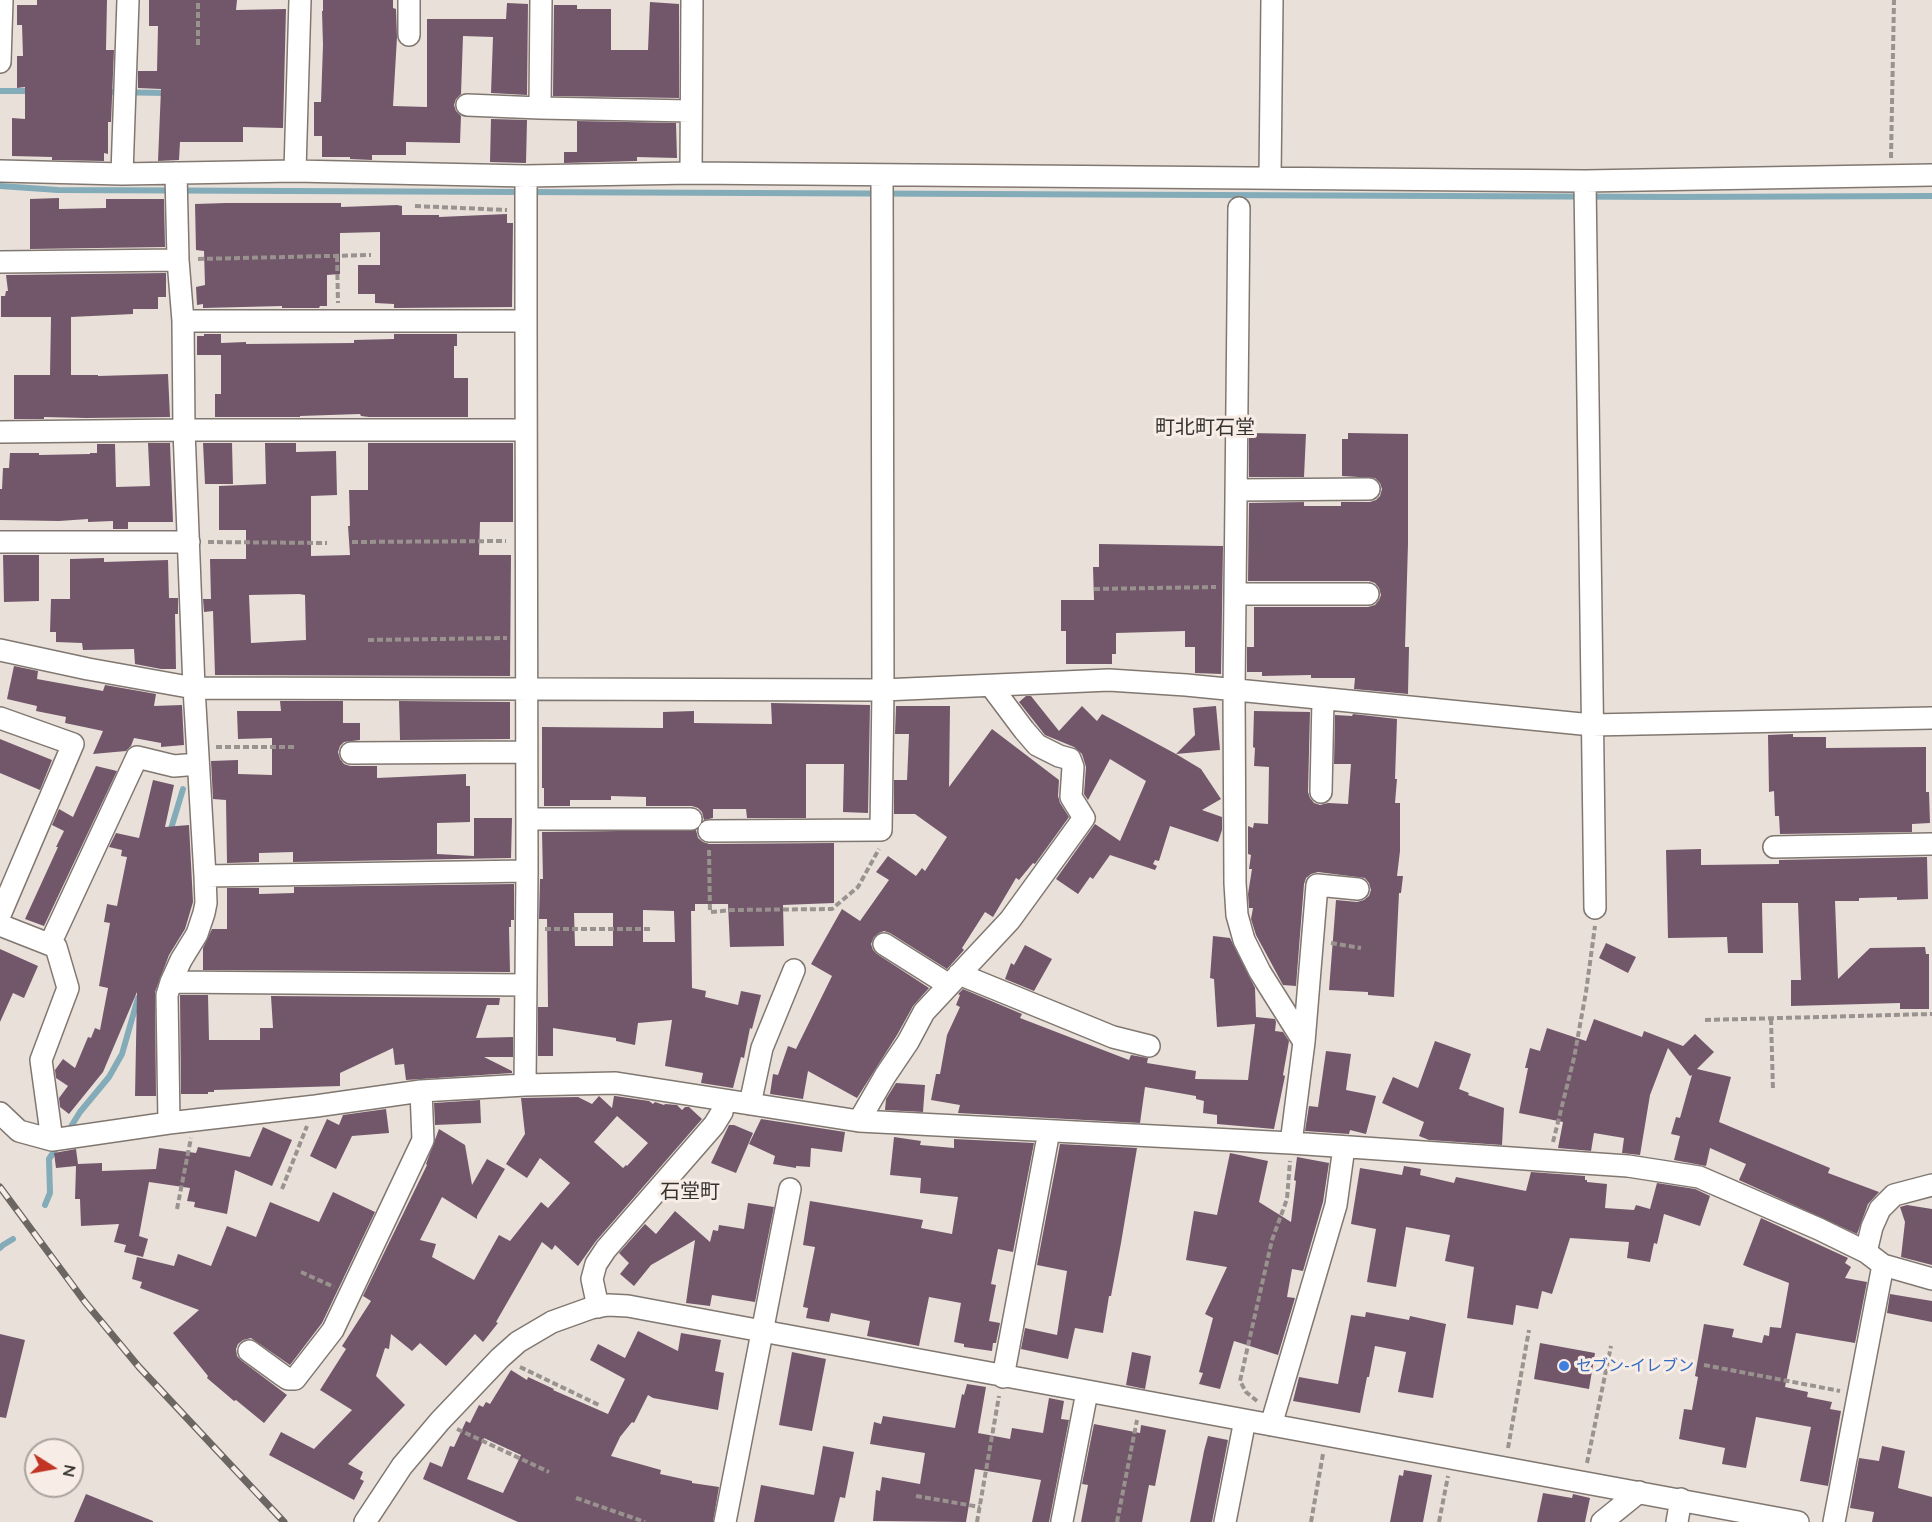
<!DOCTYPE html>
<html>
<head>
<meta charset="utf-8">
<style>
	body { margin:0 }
	#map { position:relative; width:1932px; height:1522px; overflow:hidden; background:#e9e0d9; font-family:Lato,sans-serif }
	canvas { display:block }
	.north { position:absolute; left:24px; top:1438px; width:60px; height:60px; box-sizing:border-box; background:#f7ede6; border:2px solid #aaa29d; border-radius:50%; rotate:101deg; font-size:16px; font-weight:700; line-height:24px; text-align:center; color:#363230 }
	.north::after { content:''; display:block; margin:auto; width:21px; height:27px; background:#c23524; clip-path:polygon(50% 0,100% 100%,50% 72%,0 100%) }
</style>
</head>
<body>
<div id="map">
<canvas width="1932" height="1522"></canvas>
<div class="north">N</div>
</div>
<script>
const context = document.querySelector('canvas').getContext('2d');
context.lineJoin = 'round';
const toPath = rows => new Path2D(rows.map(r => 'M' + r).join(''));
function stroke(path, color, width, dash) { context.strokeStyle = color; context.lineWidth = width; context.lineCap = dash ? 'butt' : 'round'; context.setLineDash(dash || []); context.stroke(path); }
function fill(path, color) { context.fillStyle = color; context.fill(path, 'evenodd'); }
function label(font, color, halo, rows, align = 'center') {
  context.font = font + ' Lato,"Noto Sans JP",sans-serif'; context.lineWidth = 6; context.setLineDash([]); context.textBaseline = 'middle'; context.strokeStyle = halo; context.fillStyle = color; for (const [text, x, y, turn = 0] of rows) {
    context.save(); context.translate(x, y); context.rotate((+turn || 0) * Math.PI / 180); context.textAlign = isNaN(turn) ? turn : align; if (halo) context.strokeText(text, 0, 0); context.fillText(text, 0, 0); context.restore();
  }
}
stroke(toPath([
	[0,91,32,91],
	[106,92,167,93],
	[0,186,58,190,1676,197,1932,196],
	[170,832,183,789],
	[67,1133,80,1112,109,1077,122,1054,138,998],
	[45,1205,50,1193,49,1159,59,1144],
	[0,1248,3,1245,13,1239]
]), '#83abb8', 6);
fill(toPath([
	[37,0,107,0,106,50,114,50,111,122,108,122,108,154,104,153,104,161,52,160,52,157,12,156,12,118,25,119,25,87,17,88,17,56,23,56,22,25,17,25,17,5,37,5],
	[149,0,237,0,236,10,286,9,283,128,243,127,243,142,180,142,179,160,158,161,161,89,138,88,138,71,157,71,158,26,149,26],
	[323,0,393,0,393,8,396,9,397,37,393,106,427,107,427,19,506,19,507,3,528,4,527,95,491,93,493,37,463,36,461,94,456,99,454,105,456,111,461,116,460,143,406,142,406,155,372,155,372,160,350,159,350,157,322,157,322,136,314,136,314,102,321,102,323,45,322,11,323,11],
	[650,2,679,4,679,98,553,96,554,5,577,5,577,9,611,9,611,50,648,50],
	[491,119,527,120,526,163,490,162],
	[577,121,676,123,677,158,637,157,637,161,564,163,564,152,577,152],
	[59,198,59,209,106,208,106,199,164,199,165,247,30,249,30,199],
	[226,203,341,203,341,207,397,205,402,206,402,215,439,215,439,217,507,214,507,223,513,223,512,307,394,308,394,304,375,303,375,294,358,294,358,265,380,265,380,232,340,233,340,274,327,275,327,306,320,306,319,308,282,308,282,306,203,308,203,304,197,305,196,287,205,285,204,251,196,250,195,204],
	[166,273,166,297,158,297,158,309,133,309,133,314,71,317,71,375,98,375,98,376,168,374,170,417,86,418,44,417,44,419,14,419,14,375,50,375,51,317,1,317,1,296,5,296,6,291,8,291,6,275],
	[204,334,221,334,221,343,246,342,246,344,354,343,354,340,394,339,394,334,457,334,457,346,454,346,454,378,468,378,468,417,369,417,361,416,360,414,300,416,300,417,215,417,215,394,221,394,221,355,197,355,197,336,204,336],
	[1249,433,1306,434,1304,477,1249,477],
	[1348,433,1408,434,1408,544,1405,647,1409,647,1408,694,1354,689,1355,678,1311,678,1311,675,1262,676,1262,672,1247,672,1247,647,1254,647,1254,607,1368,607,1375,605,1379,600,1381,595,1379,588,1375,583,1369,581,1248,581,1249,503,1304,502,1304,506,1341,506,1341,502,1370,502,1376,500,1380,496,1382,489,1380,483,1375,478,1342,476,1342,439,1348,439],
	[148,443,170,443,173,522,128,522,128,529,113,529,113,521,88,522,88,519,59,521,0,520,0,489,2,489,3,468,9,468,10,453,39,453,39,455,90,454,90,453,97,453,97,444,115,444,116,487,150,486],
	[203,443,232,443,233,484,205,484],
	[265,443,296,443,296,452,336,451,337,495,311,496,311,556,350,555,348,526,350,526,349,490,368,490,368,443,513,443,513,522,480,522,479,555,511,555,510,676,215,675,213,611,204,612,203,599,211,599,210,559,246,559,246,530,219,530,219,486,266,484],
	[299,594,305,595,306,640,251,643,249,595],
	[1099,544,1223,546,1221,674,1195,673,1195,647,1185,647,1185,631,1116,633,1116,654,1112,654,1112,664,1066,664,1066,631,1061,631,1061,600,1094,600,1093,567,1099,567],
	[3,555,39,555,39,601,4,602],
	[104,558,104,562,168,560,169,598,178,598,178,614,175,614,176,669,161,669,135,664,134,649,83,650,82,643,56,642,56,632,50,632,51,599,70,599,70,559],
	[14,666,38,671,37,679,103,691,105,685,156,694,154,706,182,705,184,745,161,747,161,743,134,738,131,746,126,751,93,754,103,731,65,723,66,717,36,711,37,706,7,699],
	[1026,696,1031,696,1059,731,1082,706,1097,721,1102,714,1176,754,1195,735,1193,708,1216,706,1220,750,1176,754,1201,769,1221,799,1202,810,1222,817,1222,830,1218,842,1170,826,1159,861,1155,860,1153,864,1157,866,1155,870,1110,855,1093,879,1090,877,1078,894,1056,879,1095,824,1120,841,1146,781,1110,759,1088,800,1084,794,1086,767,1082,754,1074,747,1045,735,1019,702],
	[280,701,343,701,343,723,360,723,360,740,344,742,340,746,338,752,340,759,344,764,350,766,377,766,377,778,466,774,466,786,470,786,470,822,437,823,437,854,474,856,474,818,512,818,511,858,293,862,293,852,259,853,259,862,227,863,226,800,213,799,211,761,238,760,238,774,272,775,272,738,238,739,237,711,281,711],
	[399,701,510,702,510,739,400,740],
	[771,703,870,705,868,813,843,812,844,764,806,764,806,818,747,818,746,809,713,809,713,818,704,820,702,812,698,808,692,806,646,806,646,797,611,796,611,800,570,800,570,806,544,806,544,788,542,788,542,727,663,728,663,712,694,711,694,723,772,724],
	[896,706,950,706,949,787,992,729,1059,780,1058,796,1060,803,1069,817,1035,864,1033,863,1019,880,1016,878,993,917,985,912,962,948,964,950,947,969,890,933,884,931,879,933,874,937,871,944,873,950,877,954,929,988,913,1006,897,1035,857,1098,808,1071,803,1099,770,1094,773,1074,778,1075,788,1046,796,1049,832,976,811,964,842,909,860,921,889,880,876,872,888,856,916,876,922,868,925,871,947,837,915,814,894,814,894,780,907,780,909,734,895,734],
	[1254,711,1310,712,1308,792,1310,798,1314,803,1320,805,1328,803,1348,804,1351,764,1334,764,1335,715,1352,716,1353,714,1397,719,1395,779,1397,779,1395,803,1400,803,1400,851,1397,876,1403,876,1401,893,1399,893,1394,997,1368,995,1368,992,1329,990,1336,900,1357,902,1364,900,1369,896,1371,890,1369,883,1365,878,1318,872,1311,874,1306,878,1304,884,1296,986,1283,985,1256,935,1251,919,1253,908,1249,908,1248,894,1252,869,1249,869,1251,855,1248,854,1248,826,1253,828,1254,823,1268,824,1269,767,1254,766,1255,748,1253,747],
	[1793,734,1793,737,1826,737,1826,748,1926,747,1926,792,1929,792,1930,823,1912,824,1912,832,1780,834,1779,816,1775,816,1774,791,1769,792,1768,735],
	[0,739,52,760,40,790,0,773],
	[96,766,117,771,44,926,25,919,58,847,56,847,64,831,52,825,59,809,73,817],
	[153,780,174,785,165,827,189,825,193,902,185,929,169,955,155,992,156,1096,135,1096,137,992,103,1072,69,1114,60,1107,59,1098,68,1086,56,1078,55,1070,63,1059,75,1068,88,1037,91,1038,95,1028,100,1030,108,988,99,986,110,923,104,922,107,904,117,906,127,857,121,856,122,850,109,847,116,833,139,838],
	[696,830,698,838,703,842,709,844,834,843,834,903,783,905,784,946,730,947,728,904,695,904,695,911,691,911,692,988,706,991,705,997,738,1005,741,991,761,995,752,1029,750,1028,744,1058,741,1057,733,1088,701,1083,703,1073,665,1066,672,1020,638,1023,635,1045,616,1041,616,1038,553,1028,553,1056,538,1056,538,1007,548,1007,547,919,539,919,540,879,543,879,542,832],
	[643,910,674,911,675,942,643,942],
	[574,913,613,913,613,946,575,946],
	[1701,849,1701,865,1779,864,1779,860,1927,857,1928,899,1897,900,1897,897,1859,898,1859,901,1835,901,1838,979,1870,948,1925,947,1926,954,1929,954,1929,1009,1900,1009,1900,1003,1791,1006,1791,980,1801,980,1798,903,1762,903,1763,953,1728,953,1727,937,1668,938,1666,850],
	[514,884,514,920,511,920,511,927,509,927,510,972,203,970,203,948,212,929,227,929,227,888,259,888,259,894,294,893,294,887],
	[1213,936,1230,938,1255,988,1256,1017,1275,1019,1276,1022,1275,1031,1283,1032,1289,1041,1283,1075,1285,1076,1274,1129,1217,1124,1217,1115,1203,1113,1204,1101,1196,1099,1196,1096,1145,1087,1140,1123,958,1113,960,1105,931,1100,936,1074,940,1074,947,1035,960,1007,956,1005,960,995,958,994,963,989,1022,1014,1020,1018,1129,1060,1131,1055,1148,1058,1147,1063,1196,1071,1195,1079,1248,1080,1255,1024,1217,1027,1214,979,1210,978],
	[1606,943,1636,957,1628,973,1599,958],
	[1025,945,1052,959,1034,991,1005,979,1011,963,1014,965],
	[0,949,38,966,24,998,13,993,0,1022],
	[180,995,208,995,209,1040,260,1040,260,1028,273,1028,271,996,500,998,499,1005,487,1005,476,1038,513,1037,513,1057,484,1057,512,1071,512,1073,406,1080,404,1064,395,1065,393,1048,340,1073,340,1086,214,1090,214,1092,208,1092,208,1094,181,1094],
	[1594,1019,1642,1037,1644,1031,1683,1046,1695,1034,1714,1052,1697,1069,1731,1077,1719,1122,1830,1168,1828,1173,1879,1192,1868,1204,1857,1234,1739,1180,1746,1164,1710,1148,1706,1166,1674,1160,1680,1136,1671,1134,1676,1117,1680,1118,1692,1075,1690,1076,1668,1048,1650,1095,1640,1155,1622,1153,1624,1138,1594,1133,1591,1151,1558,1148,1563,1122,1519,1113,1528,1068,1525,1068,1530,1048,1540,1051,1547,1028,1586,1041],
	[1435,1041,1471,1054,1459,1089,1469,1093,1468,1095,1504,1108,1502,1145,1429,1140,1419,1136,1424,1122,1382,1103,1393,1077,1418,1088],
	[1326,1051,1351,1054,1346,1090,1376,1096,1366,1134,1350,1130,1349,1134,1305,1131,1309,1106,1318,1107],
	[896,1083,925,1085,923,1112,885,1110,886,1099],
	[599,1096,612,1108,614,1096,615,1096,649,1101,653,1104,655,1102,664,1105,665,1104,677,1105,682,1110,685,1107,689,1107,702,1119,596,1241,578,1266,555,1245,552,1250,542,1242,496,1322,498,1323,483,1342,475,1334,446,1366,420,1343,412,1351,391,1334,389,1349,385,1348,376,1376,405,1405,348,1464,363,1472,360,1479,364,1481,354,1500,269,1455,281,1432,314,1449,352,1410,320,1390,346,1349,342,1346,371,1301,363,1296,427,1165,426,1164,439,1129,465,1145,472,1185,487,1159,505,1169,477,1216,477,1219,442,1197,420,1240,436,1244,432,1257,474,1280,499,1235,510,1241,541,1202,548,1208,570,1183,540,1158,527,1178,506,1164,525,1134,521,1098,578,1097,592,1104],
	[617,1116,648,1143,627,1166,626,1165,623,1168,594,1142],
	[480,1100,481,1123,435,1125,434,1103],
	[386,1109,389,1133,352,1136,336,1169,310,1156,327,1119,339,1125,343,1115],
	[761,1119,845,1132,842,1152,811,1148,810,1167,796,1166,796,1168,773,1164,775,1156,749,1144],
	[729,1125,734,1125,753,1133,736,1173,711,1163],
	[263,1127,292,1140,272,1186,235,1170,227,1214,194,1207,195,1202,187,1201,190,1188,149,1182,139,1236,148,1239,143,1257,124,1252,126,1245,114,1242,119,1224,81,1226,80,1199,75,1199,76,1166,56,1168,54,1153,76,1149,78,1164,102,1163,102,1171,156,1169,159,1148,196,1153,198,1147,250,1157],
	[894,1137,921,1141,920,1145,954,1148,954,1139,1034,1143,1013,1252,998,1249,991,1284,996,1285,989,1321,1000,1323,996,1343,993,1343,992,1351,964,1347,964,1344,954,1342,961,1303,929,1297,919,1346,867,1336,870,1321,831,1313,829,1322,806,1318,808,1308,803,1307,815,1247,803,1245,810,1201,923,1220,921,1228,952,1234,958,1197,920,1193,921,1178,890,1175],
	[1060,1144,1137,1148,1121,1243,1111,1296,1109,1296,1103,1333,1075,1328,1068,1359,1021,1349,1025,1328,1057,1335,1067,1271,1037,1265],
	[1230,1153,1268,1161,1259,1202,1291,1222,1296,1181,1294,1180,1297,1157,1329,1163,1323,1202,1303,1271,1292,1269,1287,1297,1295,1298,1278,1355,1234,1341,1220,1389,1199,1384,1203,1373,1199,1372,1213,1318,1205,1314,1227,1267,1186,1260,1194,1211,1217,1215],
	[1404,1166,1421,1169,1420,1175,1454,1183,1456,1177,1526,1191,1531,1172,1585,1176,1585,1180,1587,1180,1587,1182,1607,1184,1605,1208,1634,1210,1636,1205,1650,1209,1657,1183,1695,1189,1710,1196,1700,1226,1664,1214,1657,1244,1654,1243,1650,1262,1627,1258,1629,1242,1570,1238,1552,1294,1542,1291,1538,1309,1516,1305,1513,1325,1467,1318,1474,1267,1445,1261,1450,1235,1406,1227,1396,1287,1367,1282,1376,1229,1351,1224,1360,1168,1402,1175],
	[333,1192,375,1212,322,1323,290,1365,251,1338,243,1340,238,1344,236,1349,237,1356,242,1361,287,1395,264,1423,236,1400,234,1401,207,1378,208,1376,173,1333,199,1310,140,1288,142,1282,132,1279,137,1257,174,1266,178,1254,211,1266,227,1226,256,1237,270,1202,319,1222],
	[748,1203,774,1207,755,1302,712,1295,710,1306,686,1303,695,1240,651,1265,634,1286,620,1274,629,1263,619,1253,645,1224,656,1234,675,1211,710,1242,713,1230,718,1231,719,1225,744,1229],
	[1907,1205,1932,1209,1932,1265,1901,1257,1905,1222,1900,1207],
	[1761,1218,1848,1258,1845,1263,1851,1267,1845,1278,1867,1282,1855,1343,1796,1333,1785,1387,1808,1392,1807,1397,1832,1402,1830,1409,1841,1411,1828,1486,1800,1481,1811,1427,1756,1417,1746,1468,1722,1464,1725,1448,1679,1439,1684,1409,1692,1410,1698,1377,1695,1376,1704,1324,1734,1329,1732,1337,1762,1343,1764,1335,1769,1336,1770,1327,1781,1328,1789,1283,1743,1265],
	[1890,1294,1932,1301,1932,1322,1887,1313],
	[1366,1312,1409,1320,1410,1316,1446,1324,1433,1398,1398,1392,1406,1352,1375,1346,1369,1377,1367,1377,1360,1413,1293,1401,1299,1377,1338,1384,1351,1315,1365,1317],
	[638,1331,678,1351,681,1333,721,1340,715,1371,724,1373,718,1410,653,1398,648,1395,634,1423,632,1422,620,1437,611,1456,661,1470,660,1474,692,1481,692,1483,719,1487,713,1522,518,1522,423,1479,430,1462,442,1467,450,1446,454,1447,466,1421,470,1423,479,1405,483,1407,486,1402,490,1404,511,1370,527,1380,528,1377,554,1389,553,1390,608,1414,625,1379,590,1360,598,1344,625,1358],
	[484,1438,521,1455,503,1493,467,1479],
	[0,1334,25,1340,6,1418,0,1417],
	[1540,1343,1595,1353,1589,1389,1534,1379],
	[792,1352,826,1359,812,1431,779,1425],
	[1132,1352,1151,1356,1145,1389,1126,1385],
	[967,1384,986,1387,978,1433,1010,1439,1012,1428,1043,1433,1049,1398,1064,1401,1061,1419,1069,1420,1049,1522,1032,1522,1041,1480,975,1469,966,1522,873,1521,876,1490,880,1491,882,1477,920,1484,925,1453,870,1444,874,1422,881,1424,883,1416,955,1428,962,1394,964,1395],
	[1094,1424,1140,1433,1141,1425,1166,1430,1155,1486,1149,1485,1142,1522,1081,1522,1088,1485,1082,1484],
	[1208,1436,1228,1440,1212,1522,1190,1522,1204,1451],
	[823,1446,854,1452,845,1498,840,1497,834,1522,754,1522,761,1485,814,1495],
	[1882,1446,1905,1451,1898,1488,1932,1497,1932,1522,1872,1522,1874,1512,1850,1508,1859,1458,1879,1461],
	[1404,1470,1432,1475,1423,1522,1390,1522,1399,1475,1403,1476],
	[1543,1493,1572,1498,1573,1494,1590,1498,1585,1522,1537,1522],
	[86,1494,153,1521,153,1522,74,1522]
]), '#72576b');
const minor = toPath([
	[409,35,409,0],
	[0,62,2,0],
	[467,105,540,108,690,111],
	[540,108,541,0],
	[0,171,122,174,295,171,526,176,691,173,1585,181,1932,175],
	[295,171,300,0],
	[176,173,178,260,183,321,184,430,194,688,205,876,527,871],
	[691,173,692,0],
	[122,174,128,0],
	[1270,178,1272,0],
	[1585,181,1595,908],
	[1239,208,1234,691,1235,883,1237,915,1244,940,1260,972,1304,1042,1291,1143],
	[0,262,178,260],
	[183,321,526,321,527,871,525,1085],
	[526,321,526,176],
	[0,432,184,430,525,430],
	[1237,490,1369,489],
	[0,542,189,542],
	[1235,594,1368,594],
	[0,650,88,669,194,688,883,690,1109,680,1186,685,1592,725,1932,718],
	[0,718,73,744,0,915],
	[351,753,526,752],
	[1321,792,1323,699],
	[527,819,691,819],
	[709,831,881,830,883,690,882,175],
	[1774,847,1932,844],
	[0,925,56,947,68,988,41,1060,52,1140],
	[50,944,137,757,174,766,198,764],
	[884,944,949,985],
	[959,974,1113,1037,1149,1046],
	[171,982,526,985],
	[1304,1042,1317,885,1358,889],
	[750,1104,762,1048,794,970],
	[0,1113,19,1131,52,1140,169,1123,316,1106,421,1091,525,1085,616,1083,859,1121,1291,1143,1628,1166,1699,1177,1819,1229,1866,1252,1883,1265,1932,1279],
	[859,1121,885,1076,908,1042,924,1012,1010,920,1084,818,1071,797,1073,767,1070,759,1059,756,1037,745,1024,730,991,686],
	[169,1123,167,995,171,982,181,960,197,934,204,913,206,903,205,876],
	[1866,1252,1872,1227,1880,1209,1894,1195,1932,1185],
	[598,1307,592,1279,596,1264,606,1249,714,1125,722,1112,724,1100],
	[249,1351,282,1375,288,1379,295,1379,333,1330,423,1140,421,1091],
	[1003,1377,1049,1131],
	[1271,1425,1336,1205,1344,1147],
	[1062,1521,1087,1392],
	[365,1522,402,1466,440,1421,500,1358,518,1342,552,1322,591,1308,608,1305,628,1306,762,1331,1798,1522],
	[725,1522,790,1189],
	[1225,1522,1245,1420],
	[1602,1522,1639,1492],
	[1677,1522,1681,1499],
	[1834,1522,1883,1265]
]);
stroke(minor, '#807771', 24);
stroke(toPath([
	[198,45,198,0],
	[1891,158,1894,0],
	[415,206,507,210],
	[337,256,338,303],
	[198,259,371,255],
	[208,542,327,543],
	[352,542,506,541],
	[1094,589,1216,587],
	[368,640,507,638],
	[216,747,296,747],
	[709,850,710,912,733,910,832,909,858,887,879,849],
	[545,929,652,929],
	[1331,943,1361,948],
	[1771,1019,1773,1090],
	[1705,1020,1932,1014],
	[1553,1142,1574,1058,1586,992,1595,926],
	[282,1189,307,1126],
	[177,1209,191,1138],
	[301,1272,334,1287],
	[1704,1365,1840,1391],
	[520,1367,601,1406],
	[1257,1401,1246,1392,1240,1381,1272,1240,1287,1199,1290,1161],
	[457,1429,549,1472],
	[1508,1448,1529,1330],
	[1587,1463,1611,1346],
	[916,1496,980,1507],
	[576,1498,645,1522],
	[977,1522,999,1396],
	[1117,1522,1137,1420],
	[1311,1522,1323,1454],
	[1439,1522,1448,1476]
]), '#99928e', 4, [6, 3]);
stroke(minor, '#fff', 21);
const rail = toPath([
	[0,1187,85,1302,139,1367,284,1522]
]);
stroke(rail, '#6c6663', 7);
stroke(rail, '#f7ede6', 4.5, [14]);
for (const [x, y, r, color] of [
	[1564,1366,6,"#3f7fe0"]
]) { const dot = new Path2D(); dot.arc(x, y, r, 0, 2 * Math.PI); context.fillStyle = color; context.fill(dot); stroke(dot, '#f7ede6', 2); }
label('16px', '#366cbe', '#f7ede6', [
	["セブン-イレブン",1576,1366]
], 'left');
label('20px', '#363230', '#f7ede6', [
	["町北町石堂",1205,428],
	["石堂町",690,1192]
]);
</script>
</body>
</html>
